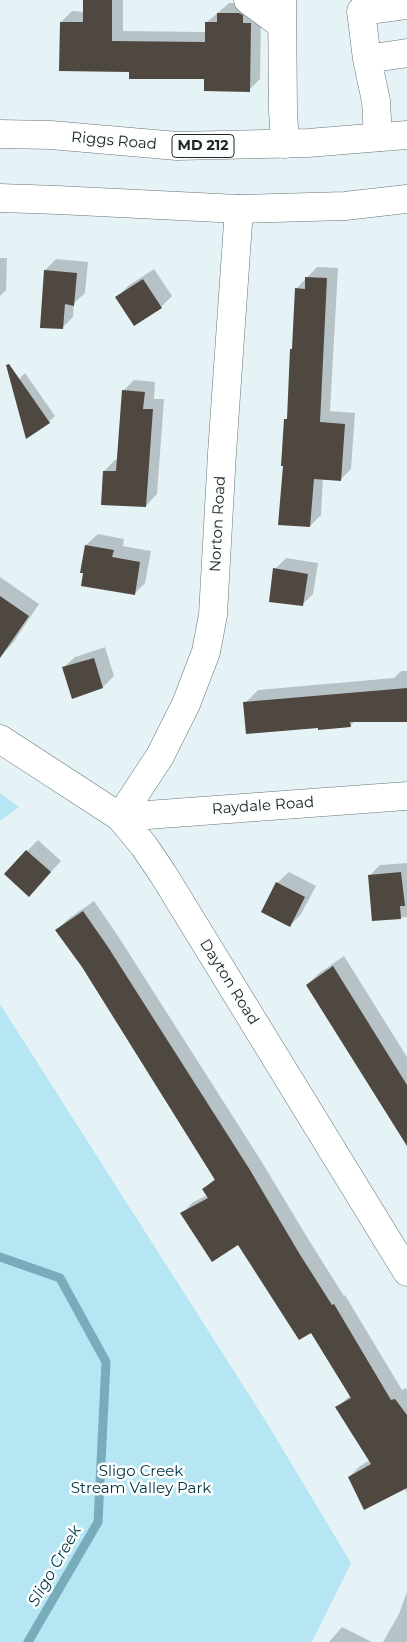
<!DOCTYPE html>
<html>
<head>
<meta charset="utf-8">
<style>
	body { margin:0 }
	canvas { display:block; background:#e5f3f7 }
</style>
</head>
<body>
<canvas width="407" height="1642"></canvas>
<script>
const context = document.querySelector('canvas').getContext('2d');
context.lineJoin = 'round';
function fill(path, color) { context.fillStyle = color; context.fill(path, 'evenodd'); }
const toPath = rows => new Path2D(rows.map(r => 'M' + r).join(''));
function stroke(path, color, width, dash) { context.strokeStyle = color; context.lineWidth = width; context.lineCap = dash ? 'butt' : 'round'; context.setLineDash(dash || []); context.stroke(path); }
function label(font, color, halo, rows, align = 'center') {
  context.font = font + ' Montserrat,sans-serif'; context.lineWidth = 5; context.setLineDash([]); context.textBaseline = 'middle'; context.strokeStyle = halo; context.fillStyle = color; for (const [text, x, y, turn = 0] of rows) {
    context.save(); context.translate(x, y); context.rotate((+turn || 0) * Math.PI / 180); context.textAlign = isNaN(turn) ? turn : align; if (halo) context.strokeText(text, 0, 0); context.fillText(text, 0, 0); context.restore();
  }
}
fill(toPath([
	[0,793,19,807,0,821],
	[0,1004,267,1423,351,1563,312,1642,0,1642]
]), '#b6e5f3');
fill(toPath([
	[84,0,123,0,123,31,206,32,206,23,229,3,251,3,261,12,260,79,249,90,206,78,130,71,61,22,72,11,84,12],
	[0,258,7,258,6,290,0,296],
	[56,259,88,262,85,293,74,303,73,317,62,328,45,270],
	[317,267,338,268,330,411,355,413,351,469,340,480,323,478,321,515,310,526,284,465,286,420,288,417,296,289],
	[154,269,172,296,161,307,117,298,128,286],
	[25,373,55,416,49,422,22,420,20,378],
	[134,380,155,382,154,399,164,399,157,494,146,506,104,471,115,460,118,460,123,391],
	[98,534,124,539,123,546,151,551,145,583,134,594,86,545],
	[286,558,318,563,313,594,302,605,275,569],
	[0,577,39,604,13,643,2,654,0,653],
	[105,647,114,676,103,687,72,697,63,668,75,657],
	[401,671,407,671,407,721,355,721,350,726,319,727,245,703,258,690,394,678],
	[38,840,61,861,40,884,27,851],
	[407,863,407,917,373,920,369,876,380,865],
	[289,872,316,886,301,914,290,926,277,883],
	[94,901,118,936,260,1159,310,1242,344,1296,345,1295,402,1390,406,1388,407,1390,407,1493,405,1488,349,1477,360,1466,370,1460,337,1407,351,1395,312,1331,239,1243,182,1214,192,1203,207,1195,204,1189,215,1178,83,966,57,930,68,919],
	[344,956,407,1057,407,1145,307,985,318,974],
	[407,1592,407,1642,383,1642,399,1614],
	[342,1627,372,1642,329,1642]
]), '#0003');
stroke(toPath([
	[0,1257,60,1278,106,1362,98,1522,28,1642]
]), '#78acbb', 9);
fill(toPath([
	[83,0,112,0,112,41,205,42,205,22,217,22,217,13,239,13,243,15,243,23,251,23,250,92,204,91,204,79,129,79,129,72,59,71,60,22,83,22],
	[44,270,77,273,74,306,65,304,63,329,40,328],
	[305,277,327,278,320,422,345,424,341,481,314,479,310,527,278,525,283,466,281,466,284,419,287,419,290,349,292,349,295,288,305,289],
	[143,279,162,308,134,326,115,297],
	[9,364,50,423,26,439,6,365],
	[122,390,145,392,143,409,153,409,146,507,101,505,103,471,116,471],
	[85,545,114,550,112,557,140,562,135,595,81,586,83,573,80,573],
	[273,568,308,574,303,606,269,602],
	[0,596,29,616,0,658],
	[94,658,103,688,72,699,62,667],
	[407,688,407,722,350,722,351,727,318,730,318,728,246,734,243,702],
	[26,850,51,872,29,897,4,874],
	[401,872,405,906,400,906,401,919,372,921,368,875],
	[276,882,305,897,290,927,261,912],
	[83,911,108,947,250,1170,299,1253,332,1305,334,1304,391,1400,395,1399,407,1415,407,1488,364,1510,348,1477,371,1464,335,1407,351,1398,311,1333,299,1340,238,1245,212,1262,180,1213,208,1198,202,1189,215,1180,82,967,55,930],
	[333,966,407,1085,407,1146,306,985]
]), '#4f4840');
const minor = toPath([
	[248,0,282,25],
	[282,0,283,111,285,144],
	[367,59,407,53],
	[378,137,376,101,367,59,361,11,407,5],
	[0,739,120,817,144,846,163,874,407,1272],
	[120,817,160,756,186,704,206,652,213,615,222,453,239,209],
	[120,817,407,796]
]);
const major = toPath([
	[0,134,51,135,177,146,308,143,407,135],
	[0,198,58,200,239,209,345,206,407,199]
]);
stroke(minor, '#687478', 29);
stroke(major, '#687478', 29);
stroke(minor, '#fff', 28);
stroke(major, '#fff', 28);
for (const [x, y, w] of [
	[203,146,62]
]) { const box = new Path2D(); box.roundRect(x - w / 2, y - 11.5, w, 23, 4); context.fillStyle = '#fbfefe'; context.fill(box); stroke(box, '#202526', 1); }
label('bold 14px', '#202526', null, [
	["MD 212",203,146]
]);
label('15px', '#202526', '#fbfefe', [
	["Riggs Road",114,141,5],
	["Norton Road",218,524,-87],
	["Raydale Road",263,806,-4],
	["Dayton Road",229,982,58]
]);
label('15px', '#00313d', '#fbfefe', [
	["Sligo Creek",141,1472],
	["Stream Valley Park",141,1489]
]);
label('italic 16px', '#013440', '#fbfefe', [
	["Sligo Creek",55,1566,-60]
]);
</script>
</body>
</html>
